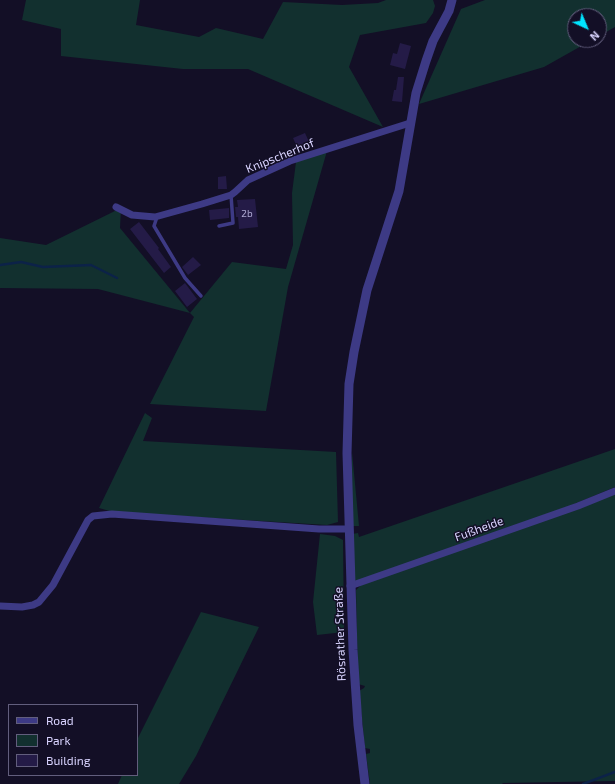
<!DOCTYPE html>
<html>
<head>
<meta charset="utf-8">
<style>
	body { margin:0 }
	#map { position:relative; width:615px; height:784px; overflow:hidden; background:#130f26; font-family:"Exo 2",sans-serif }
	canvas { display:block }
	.legend { position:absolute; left:8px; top:704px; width:130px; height:72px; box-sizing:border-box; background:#130f26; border:1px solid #625e7d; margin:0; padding:5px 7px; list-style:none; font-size:12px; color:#d9d4ff }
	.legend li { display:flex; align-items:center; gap:8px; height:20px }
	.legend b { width:20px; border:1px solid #625e7d }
	.north { position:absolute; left:567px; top:8px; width:40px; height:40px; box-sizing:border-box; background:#130f26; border:1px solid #625e7d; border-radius:50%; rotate:136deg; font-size:11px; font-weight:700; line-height:16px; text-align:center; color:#d9d4ff }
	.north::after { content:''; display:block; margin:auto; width:14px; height:18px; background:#00e5ff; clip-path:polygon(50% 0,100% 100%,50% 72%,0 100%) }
</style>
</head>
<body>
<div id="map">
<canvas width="615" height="784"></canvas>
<ul class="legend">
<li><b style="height:5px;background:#3d3a85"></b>Road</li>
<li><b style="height:11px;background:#12302f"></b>Park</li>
<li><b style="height:11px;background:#241b47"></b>Building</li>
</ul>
<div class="north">N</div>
</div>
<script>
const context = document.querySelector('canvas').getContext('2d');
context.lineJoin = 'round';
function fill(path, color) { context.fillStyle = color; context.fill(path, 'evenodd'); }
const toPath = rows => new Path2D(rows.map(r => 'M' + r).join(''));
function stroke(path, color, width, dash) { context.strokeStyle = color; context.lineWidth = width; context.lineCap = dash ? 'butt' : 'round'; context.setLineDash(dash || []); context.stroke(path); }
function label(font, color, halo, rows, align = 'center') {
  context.font = font + ' "Exo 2",sans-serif'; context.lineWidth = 3; context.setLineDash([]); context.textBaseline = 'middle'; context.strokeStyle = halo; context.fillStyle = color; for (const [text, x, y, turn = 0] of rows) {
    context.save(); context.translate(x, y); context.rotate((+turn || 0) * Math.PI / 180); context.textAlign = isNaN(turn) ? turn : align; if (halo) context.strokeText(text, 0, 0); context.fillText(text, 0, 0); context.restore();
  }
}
fill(toPath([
	[26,0,140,0,136,25,199,37,216,28,263,39,283,2,342,5,378,3,386,0,433,0,435,6,433,13,426,23,360,35,349,67,383,127,248,69,183,69,61,56,61,29,22,20],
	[485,0,615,0,615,27,599,36,599,16,575,16,575,40,592,40,544,67,419,104,461,9],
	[327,151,288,287,266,411,150,404,194,317,190,313,98,289,0,288,0,238,46,245,121,208,120,228,190,313,232,262,286,269,293,245,292,193,296,162],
	[145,413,152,418,143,441,336,452,338,522,327,525,113,512,99,508],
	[615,449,615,487,567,507,354,582,352,534,358,533,359,537],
	[352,452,359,526,352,526],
	[615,493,615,781,502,783,503,784,370,784,366,754,370,753,370,749,365,748,359,691,364,688,365,686,358,684,356,590,361,585],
	[320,534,335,536,343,540,344,632,317,635,313,602],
	[201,612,259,627,196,756,179,784,118,784,122,775,137,775,137,740]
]), '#12302f');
stroke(toPath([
	[0,265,21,262,43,267,91,265,117,278],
	[583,784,615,772]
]), '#0c2248', 2.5);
fill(toPath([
	[400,43,411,46,405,69,390,65,393,53,397,54],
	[398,77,404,77,402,102,392,101,394,90,396,90],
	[305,133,310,144,298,149,293,138],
	[226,176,227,189,218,189,218,177],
	[255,199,258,227,239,229,238,217,236,217,235,207,238,207,237,200],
	[229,208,229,218,210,220,209,210],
	[139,222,159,248,158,249,171,267,164,273,130,229],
	[193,257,201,265,188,275,182,267],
	[185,283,197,299,187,307,175,291]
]), '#241b47');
stroke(toPath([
	[157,217,154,226,185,278,201,296],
	[219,226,233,223,231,195]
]), '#3d3a85', 3.5);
stroke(toPath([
	[116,207,132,215,155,217,202,204,231,195,235,192,248,180,290,161,410,123],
	[350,586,578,506,615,491],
	[0,606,22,607,33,605,39,602,53,585,88,520,93,516,112,514,319,529,349,529]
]), '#3d3a85', 7);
stroke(toPath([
	[365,784,358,725,353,650,347,453,349,384,354,352,367,290,399,191,416,93,426,61,433,41,449,11,452,0]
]), '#3d3a85', 9);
label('10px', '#aca6d1', null, [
	["2b",247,214]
]);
label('12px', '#d9d4ff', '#130f26', [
	["Knipscherhof",280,156,-22],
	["Fußheide",479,529,-20],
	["Rösrather Straße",340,634,-92]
]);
</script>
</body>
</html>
